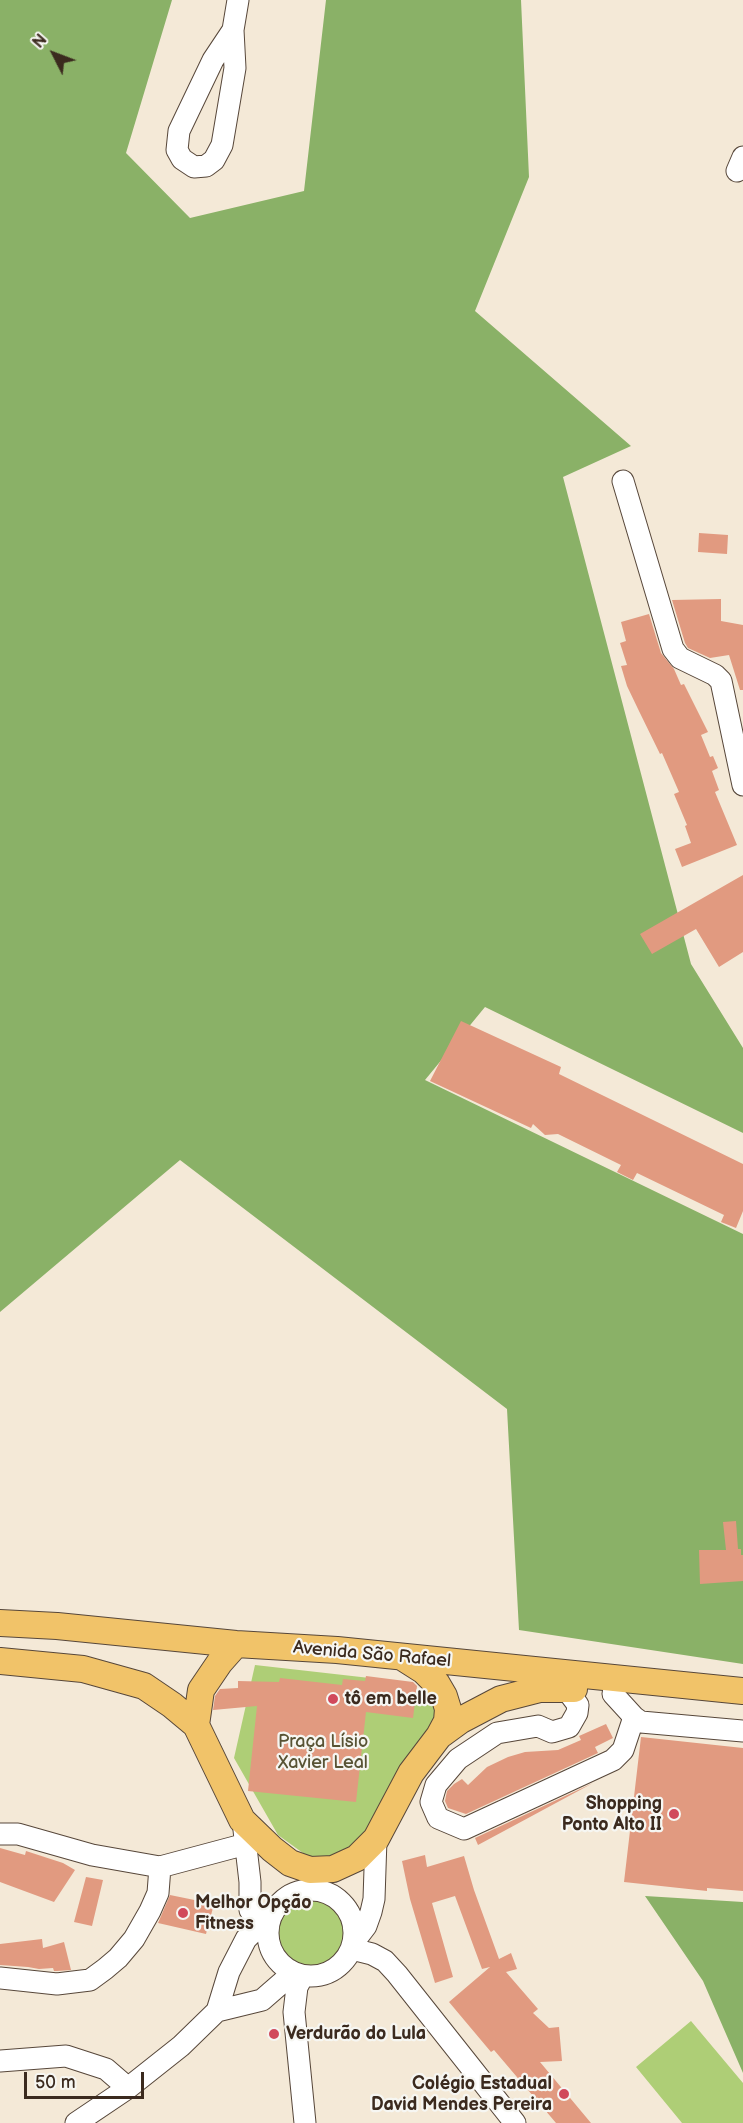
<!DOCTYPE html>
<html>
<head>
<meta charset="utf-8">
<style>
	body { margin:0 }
	#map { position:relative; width:743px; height:2123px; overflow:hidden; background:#f4e9d7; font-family:"Balsamiq Sans",sans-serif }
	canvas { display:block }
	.north { position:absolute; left:24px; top:24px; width:60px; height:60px; -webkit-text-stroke:4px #f6f6f2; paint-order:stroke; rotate:312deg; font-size:16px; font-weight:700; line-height:24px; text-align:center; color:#3b2a1e }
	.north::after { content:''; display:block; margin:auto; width:21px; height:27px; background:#3b2a1e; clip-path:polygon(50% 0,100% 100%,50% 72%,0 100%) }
	.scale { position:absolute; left:24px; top:2072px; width:120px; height:27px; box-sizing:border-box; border:3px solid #3b2a1e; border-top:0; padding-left:8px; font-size:18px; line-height:21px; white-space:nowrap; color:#3b2a1e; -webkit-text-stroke:4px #f6f6f2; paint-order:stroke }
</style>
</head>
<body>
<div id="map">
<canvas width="743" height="2123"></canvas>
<div class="north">N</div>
<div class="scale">50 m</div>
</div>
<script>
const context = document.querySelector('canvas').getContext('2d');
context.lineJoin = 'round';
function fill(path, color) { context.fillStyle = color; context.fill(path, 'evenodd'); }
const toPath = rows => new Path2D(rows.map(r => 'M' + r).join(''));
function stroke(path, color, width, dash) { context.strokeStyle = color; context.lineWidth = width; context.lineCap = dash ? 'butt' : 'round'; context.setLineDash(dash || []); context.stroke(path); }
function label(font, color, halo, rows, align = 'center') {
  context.font = font + ' "Balsamiq Sans",sans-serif'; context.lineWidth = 4.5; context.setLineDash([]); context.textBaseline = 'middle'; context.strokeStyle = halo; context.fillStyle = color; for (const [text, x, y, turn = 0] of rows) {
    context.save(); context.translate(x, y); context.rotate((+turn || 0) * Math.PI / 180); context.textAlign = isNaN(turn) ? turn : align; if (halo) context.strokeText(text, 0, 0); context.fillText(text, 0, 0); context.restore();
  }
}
fill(toPath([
	[255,1665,405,1682,432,1703,440,1721,367,1836,342,1860,314,1861,278,1835,234,1758],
	'276 1933a35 35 0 1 1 70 0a35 35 0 1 1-70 0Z',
	[691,2021,743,2083,743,2123,682,2123,636,2067]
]), '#aece76');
fill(toPath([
	[0,0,172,0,126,153,190,218,304,191,326,0,521,0,529,177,475,311,631,446,563,477,691,964,743,1048,743,1133,485,1007,425,1080,743,1234,743,1664,519,1630,507,1409,180,1160,0,1312],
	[645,1896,743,1902,743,2073,703,1981]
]), '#8ab167');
fill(toPath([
	[699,533,728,535,727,554,698,552],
	[721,599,721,621,743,625,743,690,740,690,729,655,710,658,688,648,685,643,672,600],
	[649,614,661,653,674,669,681,685,684,684,708,732,701,735,710,757,713,756,718,768,712,771,719,790,715,792,737,845,682,867,675,849,691,843,685,826,687,825,674,794,679,792,662,753,660,754,638,709,627,686,621,666,627,665,620,643,626,641,621,622],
	[743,875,743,952,719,967,696,929,652,954,640,934],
	[461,1021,561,1067,559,1074,743,1164,743,1211,736,1228,721,1222,724,1215,637,1173,633,1180,617,1172,621,1165,558,1134,545,1135,533,1124,531,1128,430,1081],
	[736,1521,738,1549,741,1549,741,1555,743,1555,743,1581,700,1584,699,1550,726,1550,723,1522],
	[366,1676,413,1682,417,1686,413,1718,366,1712,356,1802,248,1791,257,1706,213,1710,215,1696,220,1689,238,1688,238,1681,279,1682,280,1678,342,1685,343,1679,365,1681],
	[606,1724,613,1738,595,1747,598,1753,466,1814,448,1808,445,1801,447,1791,454,1784,462,1779,468,1785,487,1767,508,1757,525,1752,558,1750,581,1740,579,1736],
	[641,1737,743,1748,743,1891,707,1888,707,1891,624,1882],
	[593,1783,530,1817,478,1845,475,1838],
	[0,1848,25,1855,26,1851,63,1863,75,1870,54,1902,0,1882],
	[425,1855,427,1867,464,1856,474,1890,499,1959,511,1953,517,1969,506,1972,538,2009,533,2013,549,2028,559,2027,562,2061,540,2062,591,2123,556,2123,494,2050,491,2052,449,2002,490,1967,482,1969,455,1896,432,1903,453,1977,435,1983,410,1899,402,1861],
	[86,1877,103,1880,92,1926,74,1922],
	[170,1895,214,1904,206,1934,158,1923],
	[42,1939,43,1948,64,1942,71,1970,57,1971,54,1971,53,1968,39,1969,28,1967,0,1965,0,1944]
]), '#e19a80');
const minor = toPath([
	[233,30,213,60,179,131,177,150,182,159,194,167,206,166,214,160,222,145,235,68,233,30,238,0],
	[737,171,743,157],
	[623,481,673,649,680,658,715,675,721,681,743,785],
	[566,1689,578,1705,577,1713,569,1727,552,1732,538,1726,497,1733,458,1759,436,1785,431,1802,438,1818,464,1829,613,1760,623,1750,634,1717],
	[613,1694,634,1717,641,1722,743,1731],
	[244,1830,250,1882,250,1910,258,1917,270,1919],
	[0,1834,18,1834,92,1855,160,1867,246,1844],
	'268 1933a43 43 0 1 1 86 0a43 43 0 1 1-86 0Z',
	[353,1943,366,1926,371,1912,374,1899,376,1839],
	[352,1949,372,1954,385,1961,397,1974,515,2123],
	[303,1976,297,1987,294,2012,305,2123],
	[0,1978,57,1984,90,1980,105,1969,118,1958,134,1939,150,1911,158,1893,160,1867],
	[217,2011,262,2000,293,1973],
	[0,2061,66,2056,106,2069,128,2088],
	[76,2123,128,2088,181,2046,217,2011,229,1972,246,1939,257,1928,268,1926]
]);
const major = toPath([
	[0,1623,57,1626,236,1644,337,1650,743,1691],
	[0,1661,83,1669,144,1686,172,1705,196,1725,242,1820,272,1849,290,1863,310,1870,333,1869,357,1858,376,1839,411,1773,439,1736,447,1721,448,1709,444,1696,437,1684,424,1671,402,1657],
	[196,1725,201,1690,220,1662,236,1644],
	[439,1736,461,1720,501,1699,540,1689,574,1689]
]);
stroke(minor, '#57473a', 23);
stroke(major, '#57473a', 28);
stroke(minor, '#fff', 21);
stroke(major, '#f1c369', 26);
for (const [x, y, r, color] of [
	[333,1699,6,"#d1495b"],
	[674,1814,6,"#d1495b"],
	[183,1913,6,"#d1495b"],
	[274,2034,6,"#d1495b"],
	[564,2094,6,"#d1495b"]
]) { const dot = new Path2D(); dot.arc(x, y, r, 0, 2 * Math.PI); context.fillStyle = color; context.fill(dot); stroke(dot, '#f6f6f2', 2); }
label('18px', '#3b2a1e', '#f6f6f2', [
	["Avenida São Rafael",372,1655,5]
]);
label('bold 18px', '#3b2a1e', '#f6f6f2', [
	["tô em belle",345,1699],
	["Shopping",662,1804,"right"],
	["Ponto Alto II",662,1825,"right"],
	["Melhor Opção",195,1903],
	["Fitness",195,1924],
	["Verdurão do Lula",286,2034],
	["Colégio Estadual",552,2084,"right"],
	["David Mendes Pereira",552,2105,"right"]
], 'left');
label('18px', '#585334', '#f6f6f2', [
	["Praça Lísio",323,1742],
	["Xavier Leal",323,1763]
]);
</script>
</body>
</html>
